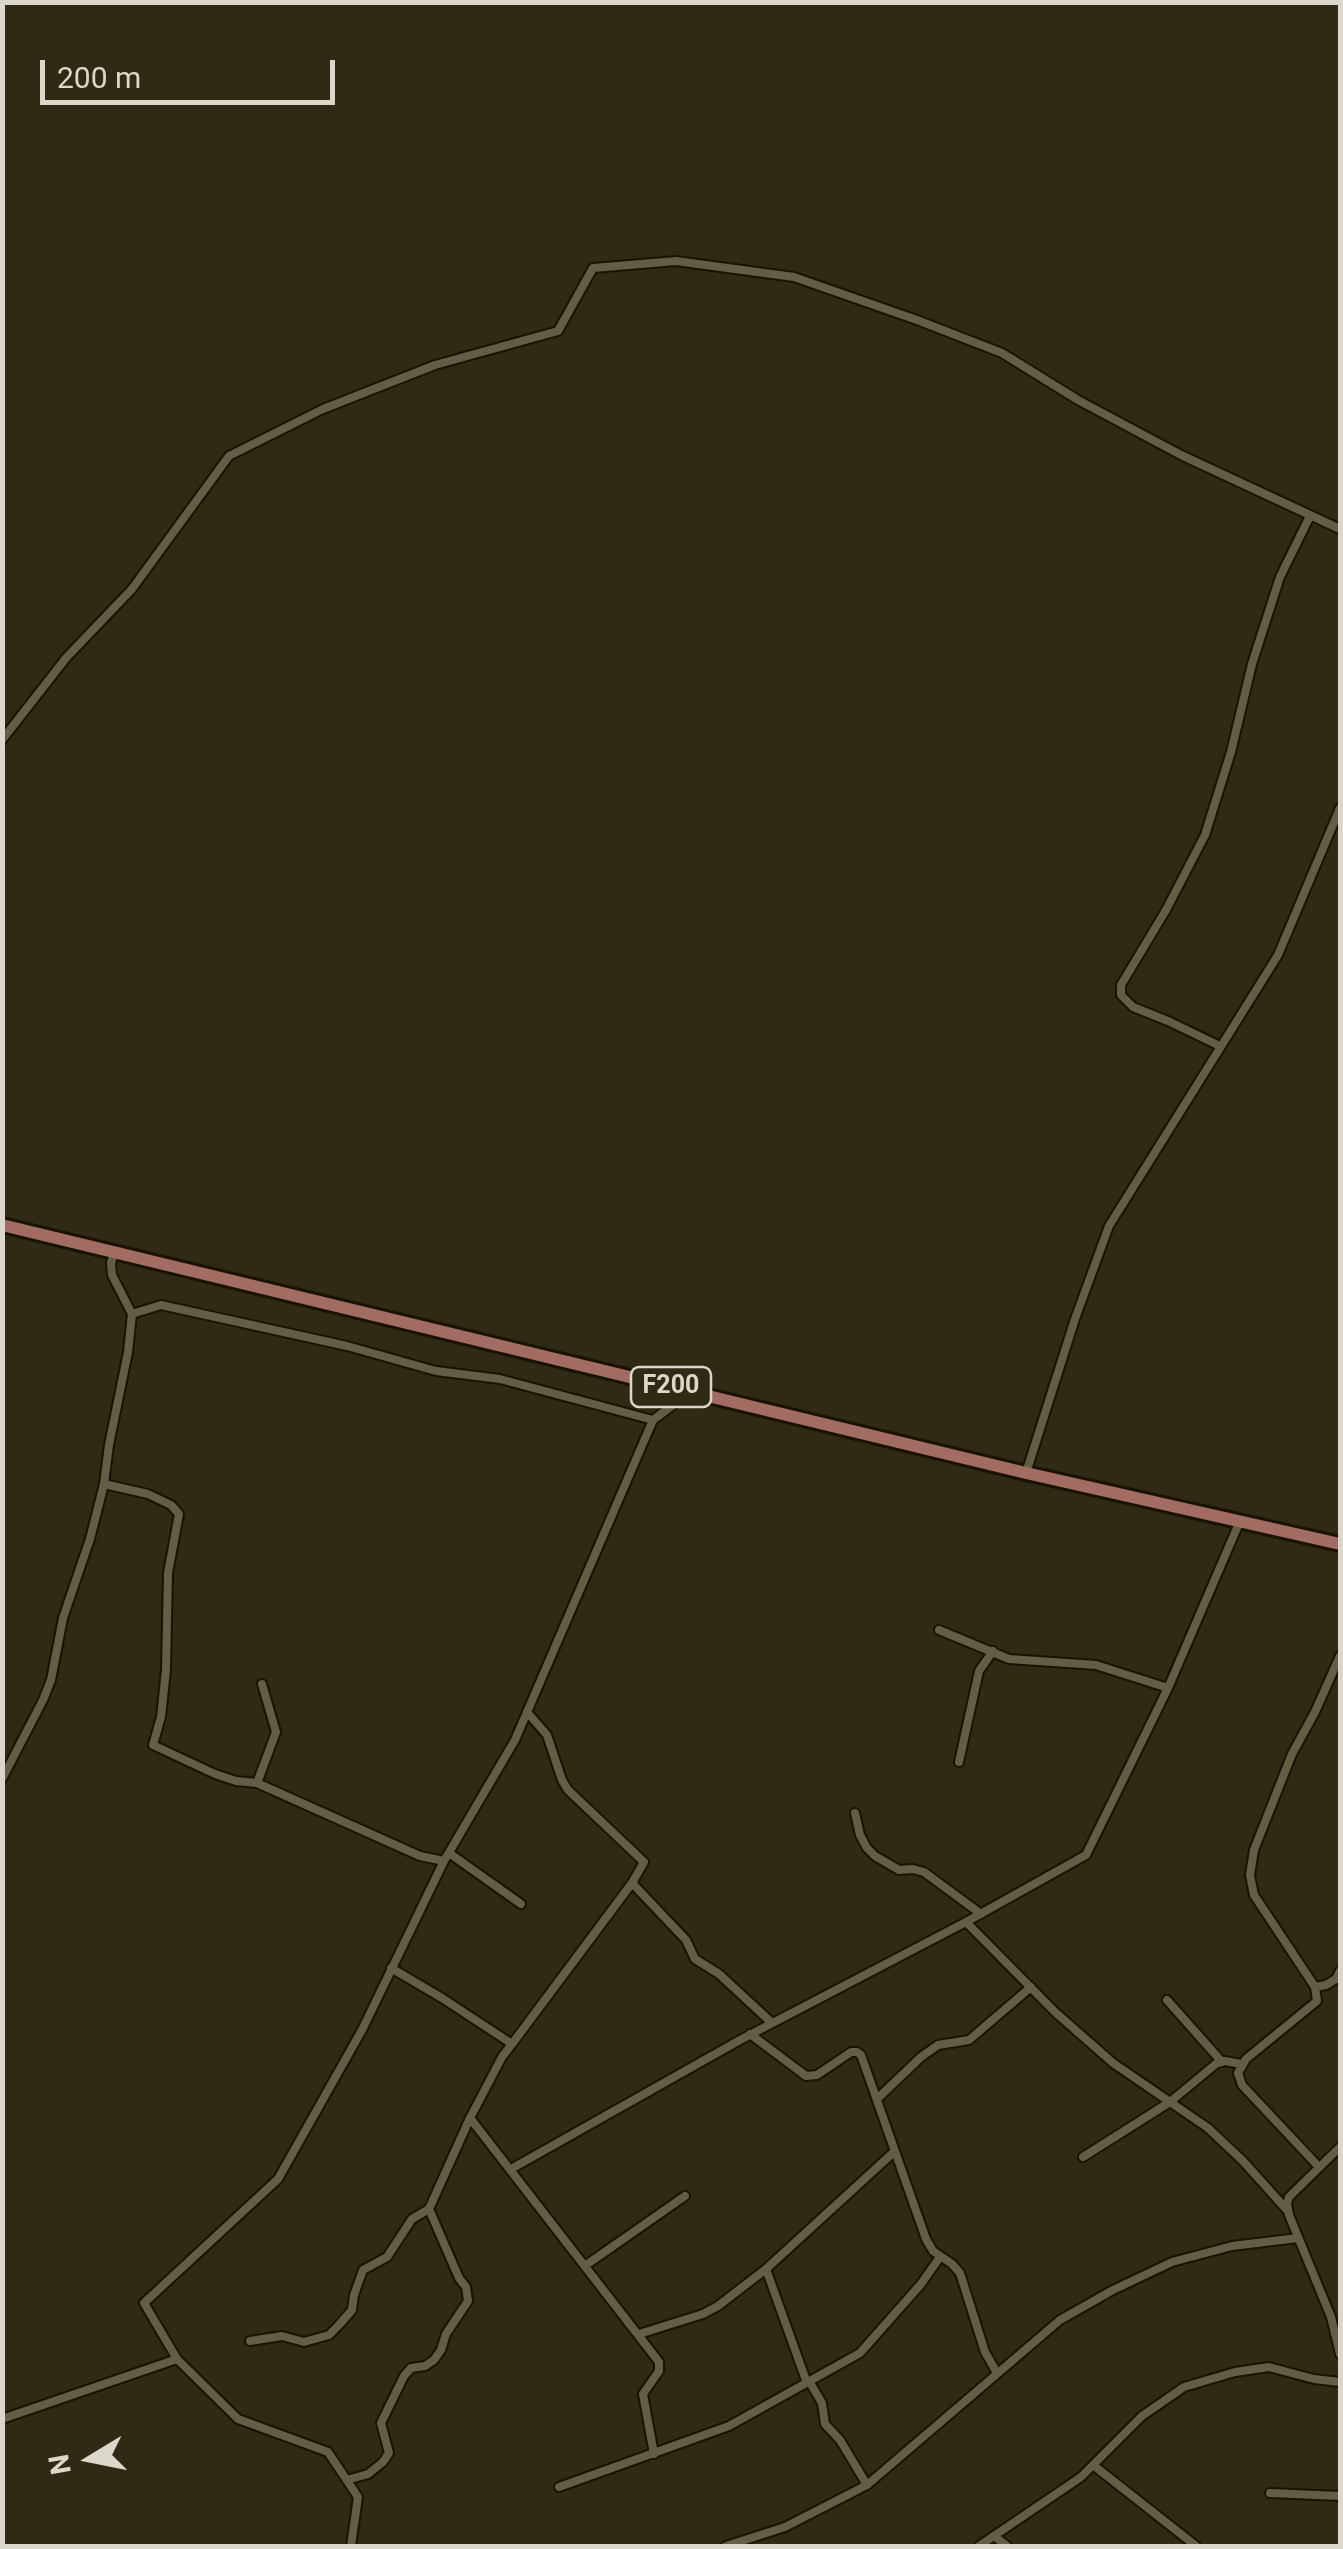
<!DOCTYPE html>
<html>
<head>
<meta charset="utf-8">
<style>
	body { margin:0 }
	#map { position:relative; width:1343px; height:2549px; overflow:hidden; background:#302a15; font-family:Roboto,sans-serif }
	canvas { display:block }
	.frame { position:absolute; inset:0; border:5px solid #dbd8cb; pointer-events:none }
	.north { position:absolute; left:40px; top:2409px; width:100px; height:100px; -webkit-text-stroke:8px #302a15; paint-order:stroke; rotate:260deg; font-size:28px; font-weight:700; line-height:40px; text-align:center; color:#dbd8cb }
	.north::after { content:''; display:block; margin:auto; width:35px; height:45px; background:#dbd8cb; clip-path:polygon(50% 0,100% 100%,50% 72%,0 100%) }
	.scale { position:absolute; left:40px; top:60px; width:295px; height:45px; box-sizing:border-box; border:5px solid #dbd8cb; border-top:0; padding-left:12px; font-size:30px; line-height:35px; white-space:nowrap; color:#dbd8cb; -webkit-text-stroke:8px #302a15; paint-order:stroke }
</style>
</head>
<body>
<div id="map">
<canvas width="1343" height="2549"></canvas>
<div class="frame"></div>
<div class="north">N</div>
<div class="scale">200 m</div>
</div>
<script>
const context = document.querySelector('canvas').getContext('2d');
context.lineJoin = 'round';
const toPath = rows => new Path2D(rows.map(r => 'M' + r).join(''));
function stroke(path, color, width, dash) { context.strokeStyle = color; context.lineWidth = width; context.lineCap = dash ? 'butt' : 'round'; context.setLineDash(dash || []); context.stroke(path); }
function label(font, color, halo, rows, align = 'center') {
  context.font = font + ' Roboto,sans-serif'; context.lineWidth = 10; context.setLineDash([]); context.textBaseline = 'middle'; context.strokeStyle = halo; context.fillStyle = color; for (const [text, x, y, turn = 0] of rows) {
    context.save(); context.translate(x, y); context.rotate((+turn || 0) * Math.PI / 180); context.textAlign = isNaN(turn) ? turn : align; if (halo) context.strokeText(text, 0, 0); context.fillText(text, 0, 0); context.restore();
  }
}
const minor = toPath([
	[2,740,66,658,132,589,229,456,323,409,435,365,558,331,593,268,676,261,794,277,917,320,1002,353,1078,400,1181,455,1340,529],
	[1220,1046,1168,1021,1133,1007,1121,995,1121,985,1166,910,1205,835,1231,752,1252,664,1280,577,1310,516],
	[114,1253,111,1263,112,1275,132,1314],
	[1026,1473,1075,1319,1109,1226,1278,955,1340,808],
	[104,1484,148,1494,171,1505,179,1514,168,1573,166,1670,161,1717,153,1745,215,1774,236,1781,257,1783,420,1856,444,1861],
	[939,1630,1009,1659,1096,1665,1168,1688],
	[959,1762,979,1671,993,1651],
	[2,1779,43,1700,51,1680,63,1618,90,1539,104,1484,109,1445,128,1352,132,1314,161,1305,347,1346,436,1371,500,1379,653,1420],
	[257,1783,276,1732,262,1684],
	[855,1813,860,1835,867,1848,875,1856,899,1870,913,1869,924,1872,981,1914],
	[449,1853,521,1904],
	[632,1883,686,1940,695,1959,719,1974,772,2023],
	[966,1922,1055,2012,1113,2063,1208,2128,1243,2161,1287,2210],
	[391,1968,442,1998,512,2044,502,2057,470,2118,659,2362,659,2371,643,2394,654,2454],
	[1315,1987,1326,1985,1336,1979,1340,1971],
	[1167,2000,1222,2062],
	[750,2034,806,2076,817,2075,851,2052,857,2052,861,2055,926,2239,933,2251,952,2264,960,2273,985,2352,997,2373],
	[512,2044,632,1883,644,1862,568,1790,562,1780,547,1735,527,1712],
	[877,2099,921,2057,938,2045,969,2040,1031,1987],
	[1340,2147,1289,2197,1287,2204,1289,2215,1331,2317,1340,2354],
	[1083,2157,1170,2102,1217,2063,1225,2061,1241,2064],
	[1319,2167,1242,2085,1238,2073,1246,2059,1317,2001,1315,1987,1254,1895,1250,1875,1254,1850,1292,1754,1315,1712,1340,1656],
	[511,2169,740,2040,966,1922,1086,1855,1168,1688,1240,1521],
	[586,2265,685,2196],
	[766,2269,807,2383],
	[639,2334,703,2314,718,2306,766,2269,895,2151],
	[250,2341,282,2336,304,2342,329,2335,338,2326,352,2310,354,2295,363,2270,387,2257,412,2219,429,2209,470,2118],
	[177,2359,144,2303,278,2179,362,2030,444,1861,515,1740,653,1420,689,1393],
	[809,2381,822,2403,825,2424,840,2440,867,2485],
	[2,2419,177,2359,238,2419,328,2452,358,2497,351,2546],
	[1093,2465,1196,2546],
	[347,2480,368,2474,383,2462,389,2453,381,2423,404,2376,411,2368,425,2366,434,2360,441,2350,446,2334,468,2301,466,2287,459,2278,429,2209],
	[559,2487,729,2426,860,2353,921,2284,940,2257],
	[1270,2493,1340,2496],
	[994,2536,1007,2546],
	[726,2546,785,2527,867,2485,1060,2320,1113,2290,1172,2262,1232,2246,1298,2238],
	[979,2546,1081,2477,1142,2416,1184,2387,1235,2372,1269,2367,1314,2379,1340,2382]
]);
const primary = toPath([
	[2,1225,1026,1473,1340,1544]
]);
stroke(minor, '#181301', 12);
stroke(primary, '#181301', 18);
stroke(minor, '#625d45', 8);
stroke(primary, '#a26c63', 12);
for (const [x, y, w] of [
	[671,1387,80]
]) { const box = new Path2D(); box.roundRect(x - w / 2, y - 20, w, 40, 8); context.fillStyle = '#302a15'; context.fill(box); stroke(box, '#dbd8cb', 2.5); }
label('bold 25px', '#dbd8cb', null, [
	["F200",671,1387]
]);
</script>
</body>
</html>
